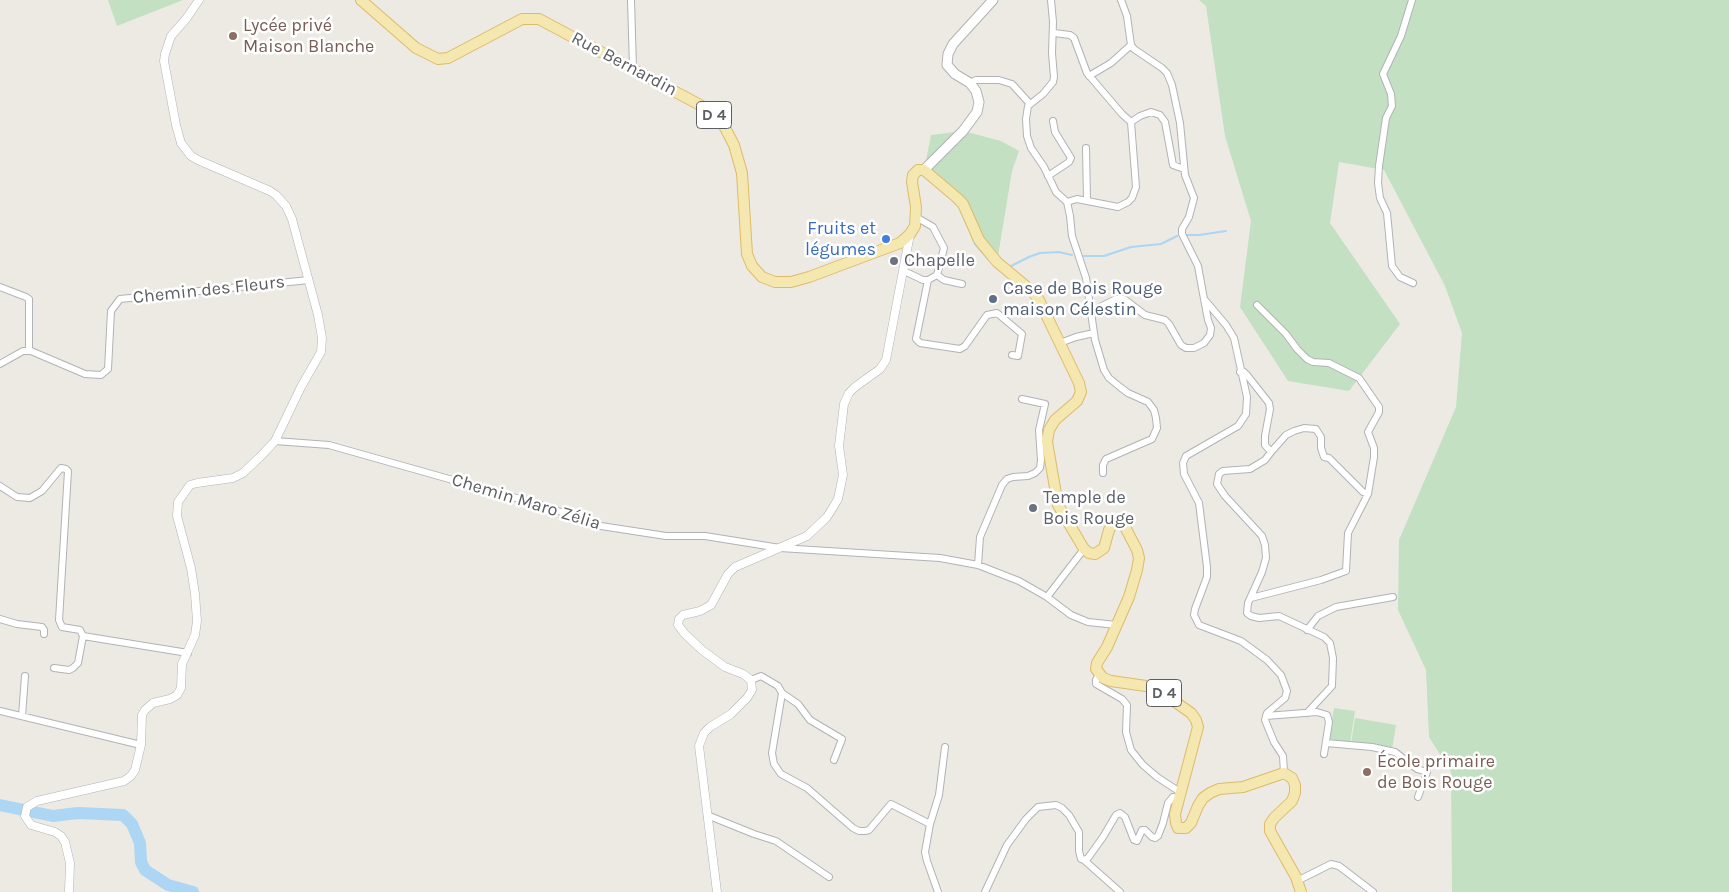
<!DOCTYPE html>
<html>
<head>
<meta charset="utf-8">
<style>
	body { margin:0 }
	canvas { display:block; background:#eceae3 }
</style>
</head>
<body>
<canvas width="1729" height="892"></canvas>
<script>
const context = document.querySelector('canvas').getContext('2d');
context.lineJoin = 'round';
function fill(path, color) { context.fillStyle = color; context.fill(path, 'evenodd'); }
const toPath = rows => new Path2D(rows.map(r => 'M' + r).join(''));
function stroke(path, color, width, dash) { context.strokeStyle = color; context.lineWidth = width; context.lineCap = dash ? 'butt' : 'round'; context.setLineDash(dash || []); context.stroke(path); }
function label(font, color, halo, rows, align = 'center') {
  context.font = font + ' Karla,sans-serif'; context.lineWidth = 5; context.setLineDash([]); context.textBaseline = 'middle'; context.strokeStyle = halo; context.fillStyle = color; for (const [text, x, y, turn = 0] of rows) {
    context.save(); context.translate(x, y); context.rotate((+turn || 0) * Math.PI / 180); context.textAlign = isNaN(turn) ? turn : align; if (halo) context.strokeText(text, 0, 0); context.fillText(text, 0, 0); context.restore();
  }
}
fill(toPath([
	[108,0,183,0,117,26],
	[1199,0,1729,0,1729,892,1452,892,1451,772,1429,737,1426,670,1398,610,1399,540,1456,407,1462,333,1445,286,1384,170,1339,162,1330,223,1400,324,1349,391,1288,381,1240,307,1251,221,1225,136,1206,6],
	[963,131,1001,141,1019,151,1012,171,997,262,963,204,924,170,931,135],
	[1334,708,1355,711,1350,743,1329,739],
	[1355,718,1396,725,1392,750,1351,743]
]), '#c3e0c3');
stroke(toPath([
	[969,229,975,244,989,260],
	[1187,235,1199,235,1226,231],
	[1084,256,1104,256,1131,247,1161,244,1177,236],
	[1011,266,1029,257,1040,253,1059,252,1072,255]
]), '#acd6f3', 2);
stroke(toPath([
	[0,805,53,816,78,813,123,815,132,824,140,843,141,862,145,870,168,885,193,892]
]), '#acd6f3', 12);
const minor = toPath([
	[631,0,633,68],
	[1051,0,1053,22,1052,53,1054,77,1053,82,1043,94,1028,106,1026,119,1027,136,1031,148,1044,167,1056,192,1067,202,1077,199,1118,207,1128,202,1132,198,1136,187,1131,122,1140,116,1151,112,1160,115,1165,122,1173,165,1184,169],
	[1121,0,1127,16,1131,45,1134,49,1162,68,1167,73,1172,85,1180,123,1185,175,1194,198,1189,217,1182,229,1182,234,1198,266,1204,299,1226,325,1234,338,1247,397,1246,414,1238,426,1186,456,1183,463,1184,474,1199,503,1207,567,1207,577,1195,609,1194,615,1199,625,1241,641,1267,660,1281,675,1287,691,1285,698,1267,713,1265,720,1274,742,1283,756,1284,773],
	[1412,0,1401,36,1383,74,1391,94,1392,106,1386,118,1379,166,1378,183,1380,198,1387,213,1392,266,1400,277,1413,283],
	[1054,33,1070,35,1074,38,1087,73,1122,114,1131,122],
	[1089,76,1111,63,1131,45],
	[970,83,976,80,999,80,1012,84,1030,104],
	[1086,148,1087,201],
	[1048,176,1069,162,1071,158,1055,132,1053,121],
	[1067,202,1070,216,1072,236,1086,278,1095,340,1104,370,1109,378,1120,387,1128,393,1148,402,1154,410,1156,418,1157,428,1152,439,1106,459,1103,465,1103,473],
	[916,217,933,227,944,248,937,275,928,280],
	[904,271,923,280,928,280,916,339,920,343,960,349,965,346,987,315,997,313,1022,334,1018,356,1012,355],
	[937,275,944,280,962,284],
	[0,287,26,297,29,299,29,351],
	[1092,311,1116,299,1124,299,1145,315,1165,320,1169,324,1181,345,1186,348,1194,348,1204,343,1210,335,1211,328,1208,320,1204,299],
	[1060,343,1076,337,1094,333],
	[0,364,23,351,31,351,85,374,101,375,108,369,111,311,120,299,309,280],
	[1240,372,1244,372,1247,375,1269,403,1270,409,1265,436,1265,445,1271,452,1265,460,1250,469,1223,471,1219,474,1217,484,1225,496,1262,536,1265,545,1266,558,1262,572,1248,603,1247,613,1251,616,1259,618,1279,616,1324,637,1330,643,1333,658,1332,686,1307,713],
	[275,441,329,445,541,505,601,526,666,536,705,536,780,548,940,558,978,565,1019,581,1047,597,1071,615,1088,622,1116,625],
	[1271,452,1286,435,1294,431,1304,428,1316,429,1321,437,1321,448,1324,457,1329,458,1363,492,1368,494],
	[0,486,17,497,30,498,42,491,61,468,66,469,68,471,59,620,62,627,80,630,83,636,78,663,73,668,69,670,54,668],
	[978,565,980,537,1002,485,1007,479,1013,477,1028,476,1035,473,1040,468,1041,460,1039,430,1045,404,1022,399],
	[1047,597,1084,549],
	[1251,598,1321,580,1346,571,1348,533,1368,494,1374,457,1374,448,1368,432,1379,412,1379,407,1359,378,1329,363,1313,362,1307,359,1297,349,1286,334,1257,305],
	[0,619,17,624,42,627,44,630,44,634],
	[1307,630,1318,616,1336,607,1393,597],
	[83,636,188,653],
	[1099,674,1096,680,1096,684,1122,699,1127,705,1126,732,1131,750,1143,765,1157,777,1180,792],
	[751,680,761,676,778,686,782,693,772,753,774,764,781,774,807,788,853,828,859,831,865,831,869,830,891,804,930,824,925,852,927,861,938,892],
	[782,693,798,704,810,720,842,739,834,760],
	[0,711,141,745],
	[22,716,25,676],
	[1266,716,1317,712,1327,715,1329,722,1324,754],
	[1326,743,1372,747,1395,752,1417,769,1427,772,1418,797],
	[707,815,754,834,776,841,829,877],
	[930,824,939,795,945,747],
	[1084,860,1120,892],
	[1297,881,1331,864,1339,866,1373,892],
	[985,892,1007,845,1026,819,1038,807,1056,805,1062,808,1069,815,1079,832,1079,851,1081,859,1084,860,1088,858,1103,837,1116,815,1120,813,1125,817,1134,840,1137,841,1142,830,1145,830,1152,837,1155,838,1158,836,1163,823,1168,803,1173,797,1179,798]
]);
const tertiary = toPath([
	[69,892,70,863,65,842,61,836,55,832,31,825,25,816,27,807,37,801,124,781,131,776,135,770,141,745,142,715,145,710,153,703,170,699,177,695,181,688,182,664,195,635,197,621,195,594,191,568,177,516,178,502,190,485,197,483,233,478,243,473,261,456,275,441,301,387,321,352,322,338,318,315,292,219,286,206,276,195,270,191,198,160,191,156,181,143,176,125,164,61,165,54,171,36,186,19,199,0],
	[717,892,699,746,704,733,710,727,731,714,747,698,752,690,751,680,743,674,725,667,702,650,685,634,678,625,679,619,683,615,700,611,711,605,728,574,735,567,807,536,827,517,832,509,838,499,843,475,839,446,844,404,849,393,855,387,880,369,886,360,910,234]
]);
const secondary = toPath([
	[924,170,963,131,977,112,979,102,976,91,970,83,955,74,947,65,948,54,953,44,993,0]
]);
const primary = toPath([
	[361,0,416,48,438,59,448,58,522,19,539,19,700,105,721,120,734,145,742,173,747,254,752,266,762,277,775,282,791,282,809,277,900,243,910,234,915,226,916,207,912,182,913,175,918,170,924,170,956,197,963,204,979,240,997,262,1033,292,1039,300,1079,383,1081,392,1077,401,1055,420,1049,430,1047,442,1058,505,1084,549,1089,553,1095,554,1104,548,1109,530,1112,525,1117,522,1121,523,1125,527,1137,550,1139,558,1137,570,1129,597,1107,647,1097,663,1096,669,1103,678,1111,681,1146,686,1157,689,1191,713,1196,720,1198,727,1175,814,1176,823,1178,828,1186,828,1191,823,1198,806,1203,798,1210,793,1219,789,1243,787,1284,773,1292,778,1295,785,1295,793,1292,801,1274,818,1270,824,1270,831,1296,877,1301,892]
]);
stroke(minor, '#b0b3b7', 8);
stroke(tertiary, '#b0b3b7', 9);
stroke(secondary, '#b0b2b6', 11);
stroke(primary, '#debb6a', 12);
stroke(minor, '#fff', 6);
stroke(tertiary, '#fff', 8);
stroke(secondary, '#fff', 9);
stroke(primary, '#f4e7b0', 10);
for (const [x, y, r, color] of [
	[233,36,5,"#8d6e63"],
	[886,239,5,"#3f7fe0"],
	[894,261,5,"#6b7280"],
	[993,299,5,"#5c6f8a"],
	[1033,508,5,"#6b7280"],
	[1367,772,5,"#8d6e63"]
]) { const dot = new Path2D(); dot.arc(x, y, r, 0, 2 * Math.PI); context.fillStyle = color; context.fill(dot); stroke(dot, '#fff', 2); }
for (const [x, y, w] of [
	[714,115,35],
	[1164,693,35]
]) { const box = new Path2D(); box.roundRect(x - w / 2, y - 13.5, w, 27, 4); context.fillStyle = '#fff'; context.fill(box); stroke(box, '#5b5e62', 1); }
label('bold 16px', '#5b5e62', null, [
	["D 4",714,115],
	["D 4",1164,693]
]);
label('18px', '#785e54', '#fff', [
	["Lycée privé",243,26],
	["Maison Blanche",243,47],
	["École primaire",1377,762],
	["de Bois Rouge",1377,783]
], 'left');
label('18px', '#5b5e62', '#fff', [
	["Rue Bernardin",624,64,28],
	["Chemin des Fleurs",209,290,-6],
	["Chemin Maro Zélia",526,502,17]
]);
label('18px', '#366cbe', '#fff', [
	["Fruits et",876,229],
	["légumes",876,250]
], 'right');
label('18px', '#5b616d', '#fff', [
	["Chapelle",904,261],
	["Temple de",1043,498],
	["Bois Rouge",1043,519]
], 'left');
label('18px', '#4e5e75', '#fff', [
	["Case de Bois Rouge",1003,289],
	["maison Célestin",1003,310]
], 'left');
</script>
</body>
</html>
